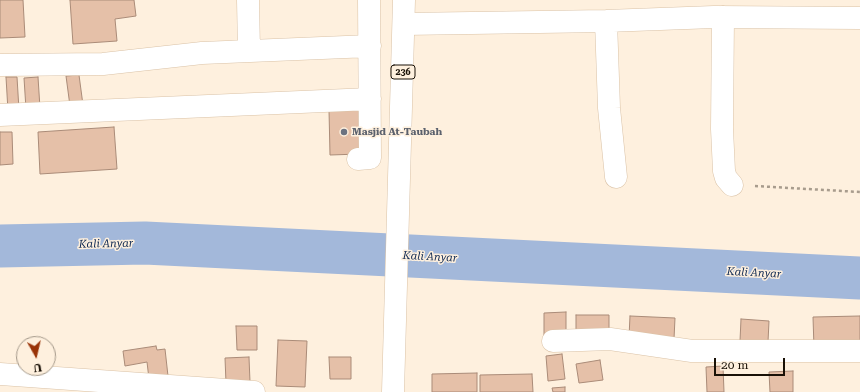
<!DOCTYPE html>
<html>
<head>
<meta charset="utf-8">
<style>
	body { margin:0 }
	#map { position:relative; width:860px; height:392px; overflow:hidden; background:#fef0de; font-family:"Roboto Serif",serif }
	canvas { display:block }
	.north { position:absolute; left:16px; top:336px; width:40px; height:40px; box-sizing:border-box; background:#fef0de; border:1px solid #a29788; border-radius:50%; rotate:172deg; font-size:11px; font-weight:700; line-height:16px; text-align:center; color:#191107 }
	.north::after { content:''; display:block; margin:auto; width:14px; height:18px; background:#993307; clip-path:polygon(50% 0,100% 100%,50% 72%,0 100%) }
	.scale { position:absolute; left:714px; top:358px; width:71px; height:18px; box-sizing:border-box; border:2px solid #191107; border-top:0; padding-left:5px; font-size:12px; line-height:14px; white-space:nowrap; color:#191107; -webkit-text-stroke:3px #fef0de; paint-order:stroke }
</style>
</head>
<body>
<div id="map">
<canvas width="860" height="392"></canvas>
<div class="north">U</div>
<div class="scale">20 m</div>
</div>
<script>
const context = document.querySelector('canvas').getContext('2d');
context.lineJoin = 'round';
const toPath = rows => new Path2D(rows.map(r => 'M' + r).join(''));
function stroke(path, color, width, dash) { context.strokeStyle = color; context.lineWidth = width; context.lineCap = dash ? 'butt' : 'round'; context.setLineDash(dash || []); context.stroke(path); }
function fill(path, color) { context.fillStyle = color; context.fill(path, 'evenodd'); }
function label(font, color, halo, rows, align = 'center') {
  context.font = font + ' "Roboto Serif",serif'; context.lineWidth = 3; context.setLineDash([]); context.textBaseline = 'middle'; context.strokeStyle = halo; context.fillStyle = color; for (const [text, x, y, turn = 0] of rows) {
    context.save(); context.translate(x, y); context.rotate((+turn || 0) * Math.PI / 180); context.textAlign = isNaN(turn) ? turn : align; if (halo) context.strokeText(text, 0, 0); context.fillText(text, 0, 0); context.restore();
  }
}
stroke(toPath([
	[0,246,145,243,860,278]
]), '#a3b8da', 43);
const building = toPath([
	[0,0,23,0,25,37,0,38,0,0],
	[70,0,134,0,136,16,115,19,117,41,73,44,70,0],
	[79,75,83,105,70,106,66,76,79,75],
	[6,77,17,77,19,110,8,111,6,77],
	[38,77,40,108,26,109,24,78,38,77],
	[359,109,360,154,330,155,329,110,359,109],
	[114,127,117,169,40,174,38,132,114,127],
	[0,132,12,132,13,164,0,165,0,132],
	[566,312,566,336,544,336,544,313,566,312],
	[576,315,609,315,609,336,576,337,576,315],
	[630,316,675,318,674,339,629,337,630,316],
	[860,316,860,348,814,348,813,317,860,316],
	[741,319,769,321,768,342,740,341,741,319],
	[236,326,257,326,257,350,237,350,236,326],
	[278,340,307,341,305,387,276,386,278,340],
	[156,346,157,350,165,349,168,376,149,379,147,362,125,366,123,351,156,346],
	[562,354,565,379,548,381,546,356,562,354],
	[249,357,250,382,226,383,225,358,249,357],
	[329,357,351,357,351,379,330,379,329,357],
	[600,360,603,380,579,383,576,364,600,360],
	[723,366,724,392,707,392,706,367,723,366],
	[793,371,793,392,770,392,769,372,793,371],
	[477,373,477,392,432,392,432,374,477,373],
	[532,374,533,392,480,392,480,375,532,374],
	[565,387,565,392,553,392,552,388,565,387]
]);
fill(building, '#e5c0a8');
stroke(building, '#aa8b78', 1);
const minor = toPath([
	[248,0,249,51],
	[723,17,722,129,724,171,726,178,732,185],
	[606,21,609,108,616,177],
	[404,24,606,21,714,17,860,18],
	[0,65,103,64,202,53,370,46],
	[0,115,370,99],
	[358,159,370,158,369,0],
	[553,341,610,339,692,351,860,351],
	[0,374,254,392]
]);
const primary = toPath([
	[393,392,404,0]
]);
stroke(minor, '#dac2a6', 23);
stroke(primary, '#dac2a6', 23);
stroke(toPath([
	[755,186,860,192]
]), '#a89c8d', 2.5, [3, 3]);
stroke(minor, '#fff', 22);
stroke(primary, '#fff', 22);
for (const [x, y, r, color] of [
	[344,132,4,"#6b7280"]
]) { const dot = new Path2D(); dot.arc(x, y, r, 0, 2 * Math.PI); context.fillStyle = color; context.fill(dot); stroke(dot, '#fef0de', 1.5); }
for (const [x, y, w] of [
	[403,72,24]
]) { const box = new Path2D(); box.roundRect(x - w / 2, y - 7, w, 14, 3); context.fillStyle = '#fef0de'; context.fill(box); stroke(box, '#191107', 1); }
label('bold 9px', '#191107', null, [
	["236",403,72]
]);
label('bold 10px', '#5b616d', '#fef0de', [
	["Masjid At-Taubah",352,132]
], 'left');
label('italic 11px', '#0d2751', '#fef0de', [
	["Kali Anyar",106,244,-1],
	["Kali Anyar",430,257,3],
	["Kali Anyar",754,273,3]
]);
</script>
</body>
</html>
